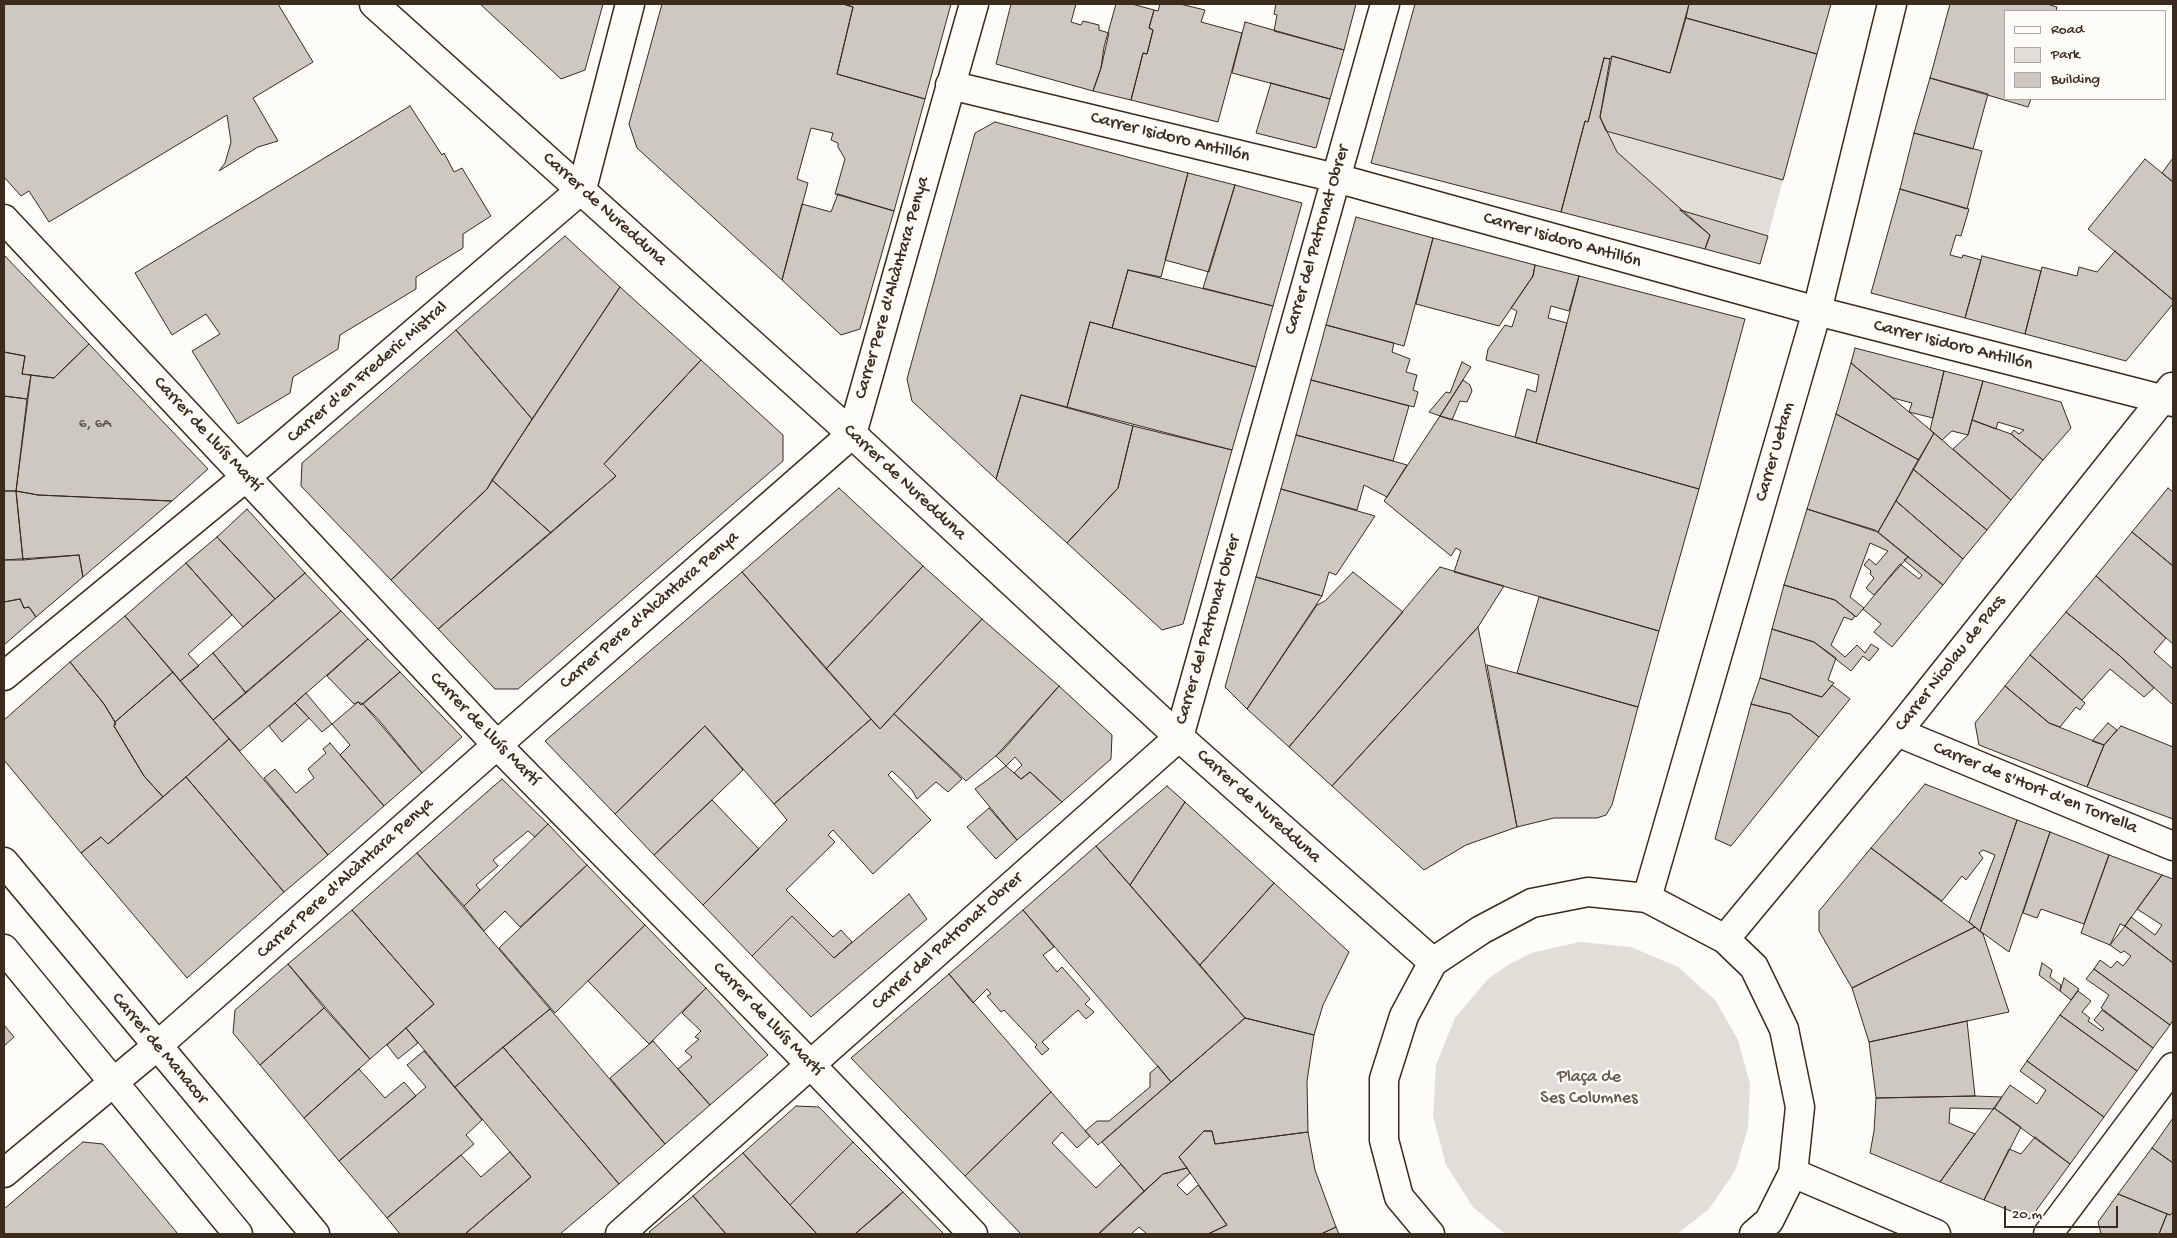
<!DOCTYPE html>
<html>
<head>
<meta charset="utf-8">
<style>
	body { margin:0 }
	#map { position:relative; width:2177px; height:1238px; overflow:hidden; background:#fdfcf7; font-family:"Gochi Hand",sans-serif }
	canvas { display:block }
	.frame { position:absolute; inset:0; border:5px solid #3b2a1e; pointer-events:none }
	.legend { position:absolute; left:2004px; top:10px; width:162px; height:90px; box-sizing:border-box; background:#fdfcf7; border:1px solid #afa8a0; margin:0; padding:6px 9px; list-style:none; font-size:15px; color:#3b2a1e }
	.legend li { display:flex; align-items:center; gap:10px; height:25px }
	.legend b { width:25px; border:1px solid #afa8a0 }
	.scale { position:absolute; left:2004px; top:1206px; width:114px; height:22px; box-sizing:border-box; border:2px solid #3b2a1e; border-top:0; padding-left:6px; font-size:15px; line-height:18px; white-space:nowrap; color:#3b2a1e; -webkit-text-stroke:4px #fdfcf7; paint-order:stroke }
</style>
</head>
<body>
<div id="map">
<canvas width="2177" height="1238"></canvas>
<div class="frame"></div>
<ul class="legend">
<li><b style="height:6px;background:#fdfcf7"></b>Road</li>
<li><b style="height:14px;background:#e1ded7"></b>Park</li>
<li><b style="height:14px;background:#cdc8c2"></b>Building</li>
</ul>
<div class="scale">20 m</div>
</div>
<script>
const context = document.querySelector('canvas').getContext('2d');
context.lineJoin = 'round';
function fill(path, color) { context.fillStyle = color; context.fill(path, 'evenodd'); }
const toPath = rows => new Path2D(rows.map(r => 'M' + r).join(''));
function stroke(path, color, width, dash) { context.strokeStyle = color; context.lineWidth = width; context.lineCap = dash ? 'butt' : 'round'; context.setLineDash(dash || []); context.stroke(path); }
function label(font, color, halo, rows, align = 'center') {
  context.font = font + ' "Gochi Hand",sans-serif'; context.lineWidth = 5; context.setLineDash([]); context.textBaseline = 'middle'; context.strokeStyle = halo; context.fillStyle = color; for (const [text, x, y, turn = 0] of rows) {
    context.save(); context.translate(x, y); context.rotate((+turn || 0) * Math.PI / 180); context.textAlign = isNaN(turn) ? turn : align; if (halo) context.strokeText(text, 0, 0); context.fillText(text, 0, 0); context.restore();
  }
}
fill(toPath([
	[1606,131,1783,180,1768,236,1680,210,1617,152],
	[1580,942,1631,947,1678,967,1716,1001,1738,1040,1750,1084,1748,1128,1735,1171,1709,1209,1677,1234,1505,1234,1473,1207,1446,1165,1433,1116,1436,1065,1455,1018,1488,979,1508,965,1531,953]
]), '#e1ded7');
const building = toPath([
	[4,4,278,4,313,62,253,98,278,141,258,147,219,171,225,163,231,142,227,115,49,222,29,191,21,196,4,177,4,4],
	[480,4,603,4,585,70,561,79,480,4],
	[662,4,843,4,853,7,837,74,925,99,894,211,835,194,845,159,838,147,838,143,831,140,833,133,811,128,797,179,808,183,782,280,637,148,629,124,662,4],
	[843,4,951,4,925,99,837,74,853,7,843,4],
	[1011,4,1076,4,1071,22,1081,25,1083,21,1099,25,1099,30,1109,33,1101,68,1093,91,996,64,1011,4],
	[1116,4,1132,4,1154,10,1149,28,1153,30,1147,54,1143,53,1131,100,1093,91,1101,68,1104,47,1116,4],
	[1160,4,1180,4,1205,10,1201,22,1242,33,1218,122,1131,100,1143,53,1147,54,1153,30,1149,28,1154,10,1158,11,1160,4],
	[1276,4,1356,4,1344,50,1274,31,1277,15,1274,14,1276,4],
	[1415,4,1689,4,1670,73,1612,56,1610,59,1604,58,1588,122,1585,121,1561,212,1371,163,1415,4],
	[1689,4,1831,4,1817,54,1686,18,1689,4],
	[1950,4,2047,4,2057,7,2056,11,2006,11,2006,99,2031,99,2028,107,1930,78,1950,4],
	[1686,18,1817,54,1783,180,1606,131,1600,117,1612,56,1670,73,1686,18],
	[1245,22,1344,50,1330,99,1232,73,1245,22],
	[1604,58,1610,59,1600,117,1617,152,1710,235,1705,249,1561,212,1585,121,1588,122,1604,58],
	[1930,78,1988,94,1973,149,1914,133,1930,78],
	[1271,83,1330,99,1316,148,1256,133,1271,83],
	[410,106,442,155,444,153,454,172,462,168,491,216,463,234,463,248,416,277,416,289,340,335,338,349,293,377,290,393,238,424,192,351,220,334,206,314,172,335,135,273,410,106],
	[995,122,1188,173,1161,277,1128,270,1112,328,1090,322,1067,407,1021,395,996,479,912,401,907,379,975,133,995,122],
	[1914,133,1982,151,1967,209,1900,189,1914,133],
	[2173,158,2173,182,2162,173,2173,158],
	[2145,159,2173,182,2173,300,2088,229,2145,159],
	[1188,173,1235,185,1209,272,1165,260,1188,173],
	[1235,185,1302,203,1273,306,1203,288,1235,185],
	[1900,189,1969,209,1961,236,1956,235,1950,255,1962,258,1963,255,1981,260,1965,318,1871,293,1900,189],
	[838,194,894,211,860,329,841,335,782,280,802,204,831,212,838,194],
	[1680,210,1768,236,1760,264,1705,249,1710,235,1680,210],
	[1356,217,1433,238,1404,346,1326,325,1356,217],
	[565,236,620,287,532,419,456,330,565,236],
	[1433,238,1535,265,1533,276,1499,326,1416,304,1433,238],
	[2115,251,2173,300,2173,304,2126,361,2025,334,2042,267,2077,276,2079,267,2097,272,2115,251],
	[4,255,89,344,54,378,22,374,25,356,4,352,4,255],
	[1982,256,2041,271,2025,334,1965,318,1982,256],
	[1535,265,1579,276,1569,311,1551,306,1548,318,1567,323,1536,443,1515,437,1527,389,1536,392,1539,375,1486,360,1488,349,1505,325,1512,327,1517,311,1511,308,1533,276,1535,265],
	[1128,270,1273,306,1256,367,1112,328,1128,270],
	[1579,276,1745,319,1699,489,1536,443,1579,276],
	[620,287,701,360,604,464,616,476,551,533,492,480,620,287],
	[1090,322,1256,367,1232,450,1067,407,1090,322],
	[1326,325,1394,343,1392,352,1410,359,1406,372,1417,375,1413,390,1418,392,1414,407,1311,380,1326,325],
	[456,330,532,419,487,489,391,580,301,486,302,463,456,330],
	[89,344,208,469,172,501,38,495,16,491,31,375,54,378,89,344],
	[1855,348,1944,371,1933,418,1909,412,1912,403,1893,398,1851,363,1855,348],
	[4,352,25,356,22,374,31,375,27,399,4,396,4,352],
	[701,360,783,435,783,461,518,689,495,689,438,629,616,476,604,464,701,360],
	[1462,362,1471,367,1440,416,1429,412,1446,392,1450,393,1462,362],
	[1851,363,1934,433,1919,460,1836,414,1851,363],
	[1944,371,1983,381,1968,435,1952,431,1942,440,1930,430,1944,371],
	[1311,380,1409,406,1393,461,1296,435,1311,380],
	[1463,380,1470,385,1472,391,1467,402,1460,401,1452,420,1440,416,1463,380],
	[1983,381,2061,402,2071,428,2043,460,2011,434,2014,430,2019,434,2024,430,1998,422,1996,429,1972,420,1983,381],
	[1021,395,1133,426,1118,488,1067,543,996,479,1021,395],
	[4,396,27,399,16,491,4,491,4,396],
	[1836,414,1919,460,1878,532,1807,509,1836,414],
	[1440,416,1699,489,1659,631,1454,572,1461,551,1456,548,1451,556,1384,501,1440,416],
	[1972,420,2011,434,2043,460,2011,500,1953,449,1968,435,1972,420],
	[1133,426,1232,450,1183,624,1162,630,1067,543,1118,488,1133,426],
	[1934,433,2011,500,1987,530,1913,469,1934,433],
	[1296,435,1393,461,1407,465,1387,497,1364,485,1357,510,1281,489,1296,435],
	[1913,469,1987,530,1963,559,1896,501,1913,469],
	[492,480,551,533,438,629,391,580,487,489,492,480],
	[839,488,923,566,826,669,742,572,839,488],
	[2168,488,2173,492,2173,566,2132,532,2168,488],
	[1281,489,1375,516,1336,575,1329,572,1322,596,1256,577,1281,489],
	[4,491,16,491,23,560,4,560,4,491],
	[16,491,38,495,172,501,83,577,79,555,23,560,16,491],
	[1896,501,1963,559,1943,585,1878,532,1896,501],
	[247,509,305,573,275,599,217,537,247,509],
	[1807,509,1875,530,1908,557,1874,595,1866,588,1874,578,1870,574,1871,571,1864,565,1869,559,1876,565,1888,551,1870,543,1850,597,1864,608,1856,617,1835,600,1784,585,1807,509],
	[2132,532,2173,566,2173,644,2096,576,2132,532],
	[217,537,275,599,243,627,186,563,217,537],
	[79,555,83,577,36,617,29,607,24,608,20,599,4,602,4,560,79,555],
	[1908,557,1943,585,1892,647,1874,632,1881,624,1863,609,1900,564,1919,579,1922,575,1904,560,1908,557],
	[186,563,232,615,188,654,199,666,180,681,125,616,186,563],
	[923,566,982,619,880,729,826,669,923,566],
	[1440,567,1504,586,1478,627,1332,786,1289,747,1440,567],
	[742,572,871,719,774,804,705,726,615,814,545,741,742,572],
	[1353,572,1403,612,1289,747,1247,709,1317,605,1325,601,1353,572],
	[305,573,341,611,246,693,213,653,305,573],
	[2096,576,2166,638,2154,652,2173,669,2173,705,2120,656,2066,612,2096,576],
	[1256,577,1322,596,1247,709,1225,687,1256,577],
	[1784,585,1835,600,1855,616,1852,620,1844,617,1831,645,1845,657,1857,645,1865,653,1871,644,1879,649,1869,661,1863,656,1851,671,1814,642,1772,629,1784,585],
	[1539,597,1659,631,1638,707,1517,673,1539,597],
	[20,599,24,608,29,607,36,617,4,645,4,602,20,599],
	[341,611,368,639,240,751,213,720,341,611],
	[2066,612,2120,656,2154,688,2144,697,2110,669,2082,700,2030,655,2066,612],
	[125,616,173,672,115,722,104,704,70,662,125,616],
	[982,619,1059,686,1004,749,966,781,894,714,982,619],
	[1478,627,1517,827,1466,845,1424,870,1332,786,1478,627],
	[1772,629,1814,642,1836,658,1828,680,1834,683,1822,697,1760,678,1772,629],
	[368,639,400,672,361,705,358,702,354,704,327,676,368,639],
	[213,653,246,693,213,720,180,681,213,653],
	[2030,655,2085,703,2080,710,2076,707,2060,727,2049,723,2005,686,2030,655],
	[70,662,104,704,116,724,114,726,144,776,163,797,108,844,101,837,81,853,4,760,4,720,70,662],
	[1487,665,1638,707,1612,805,1606,815,1597,818,1554,818,1517,827,1487,665],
	[173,672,229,739,163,797,144,776,114,726,115,722,173,672],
	[400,672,462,737,422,773,363,704,400,672],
	[1760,678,1822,697,1832,685,1850,699,1819,737,1790,714,1751,704,1760,678],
	[1059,686,1112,735,1111,759,1062,802,1030,772,1021,779,1014,773,1022,765,1015,757,1006,766,996,756,1059,686],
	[2005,686,2049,723,2104,745,2087,787,1979,745,1975,723,2005,686],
	[306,693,332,724,322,732,295,703,306,693],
	[358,702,363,704,378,719,422,773,384,806,340,755,350,745,332,724,358,702],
	[295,703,309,718,282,742,269,726,295,703],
	[1751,704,1790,714,1819,737,1731,846,1715,839,1751,704],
	[894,714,962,779,948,792,936,782,917,799,912,790,892,771,888,775,931,820,873,874,833,830,828,835,835,842,786,890,833,937,841,930,852,942,834,958,792,916,752,956,703,905,787,820,774,804,871,719,880,729,894,714],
	[2108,723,2117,730,2104,745,2092,741,2108,723],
	[705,726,743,770,654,855,615,814,705,726],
	[2121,726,2173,747,2173,819,2087,787,2104,745,2121,726],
	[229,739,328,855,284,892,186,777,229,739],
	[330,743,384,806,328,855,264,778,275,769,296,793,314,778,308,769,326,753,323,749,330,743],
	[1006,766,1021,779,1030,772,1062,802,1017,840,975,789,1006,766],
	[186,777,284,892,187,978,81,853,101,837,108,844,186,777],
	[502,779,548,824,535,837,528,831,493,860,498,866,476,885,480,890,464,906,417,853,502,779],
	[1925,784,2017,820,1980,931,1969,922,1995,855,1983,850,1979,853,1983,858,1966,880,1962,876,1942,901,1871,848,1925,784],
	[1167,786,1185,802,1130,885,1096,846,1167,786],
	[712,800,759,849,703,905,654,855,712,800],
	[1185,802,1274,883,1200,965,1130,885,1185,802],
	[989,808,1017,840,996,859,967,827,989,808],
	[2017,820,2050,832,2009,952,1980,931,2017,820],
	[548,824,587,865,520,927,505,911,484,931,464,906,548,824],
	[2050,832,2109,855,2084,924,2041,909,2037,918,2023,913,2050,832],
	[1096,846,1245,1018,1171,1082,1023,910,1096,846],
	[1871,848,1975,927,1852,988,1819,931,1819,911,1871,848],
	[417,853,550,1009,455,1087,406,1028,434,1004,352,910,417,853],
	[2109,855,2162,875,2125,926,2120,924,2110,945,2081,933,2109,855],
	[587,865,645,925,555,1013,499,948,587,865],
	[2162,875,2173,879,2173,963,2125,926,2131,917,2155,935,2162,925,2137,909,2162,875],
	[1274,883,1349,952,1323,1005,1314,1035,1245,1018,1200,965,1274,883],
	[909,894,927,919,811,1017,752,956,792,916,834,958,909,894],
	[352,910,434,1004,370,1059,288,964,352,910],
	[1023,910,1054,947,1043,955,1057,972,1062,967,1090,999,1085,1004,1094,1012,1086,1019,1078,1010,1042,1042,1049,1049,1042,1055,1035,1047,1037,1045,1004,1010,1001,1012,987,996,991,994,987,989,973,1003,949,974,1023,910],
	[645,925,706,988,649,1044,588,981,645,925],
	[2125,926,2173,963,2173,1020,2170,1025,2094,969,2100,960,2111,968,2117,961,2123,966,2131,956,2124,951,2121,953,2110,945,2125,926],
	[1975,927,1983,934,2009,1012,1869,1042,1852,988,1975,927],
	[2042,963,2052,970,2050,977,2061,985,2060,991,2039,975,2042,963],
	[288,964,324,1008,260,1065,233,1033,235,1010,288,964],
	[2094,969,2170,1025,2153,1048,2101,1008,2109,995,2086,979,2094,969],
	[949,974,1051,1092,965,1176,851,1058,949,974],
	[2064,978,2079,989,2071,1000,2060,991,2064,978],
	[706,988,768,1055,710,1105,678,1069,692,1057,685,1051,699,1039,695,1037,701,1031,682,1013,706,988],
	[2078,991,2091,1001,2082,1012,2090,1018,2088,1021,2102,1031,2104,1029,2094,1020,2102,1010,2153,1048,2137,1071,2060,1015,2078,991],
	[324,1008,370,1059,304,1118,260,1065,324,1008],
	[550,1009,665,1144,619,1184,503,1047,550,1009],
	[2060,1015,2137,1071,2104,1117,2027,1061,2060,1015],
	[1245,1018,1314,1035,1307,1081,1308,1132,1215,1144,1212,1131,1204,1131,1179,1157,1187,1168,1163,1174,1144,1191,1102,1142,1245,1018],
	[1967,1021,1975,1096,1876,1098,1869,1042,1967,1021],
	[4,1025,14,1037,4,1046,4,1025],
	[406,1028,418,1043,398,1059,387,1045,406,1028],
	[653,1041,710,1105,665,1144,610,1078,653,1041],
	[503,1047,619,1184,560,1234,465,1234,531,1177,455,1087,503,1047],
	[424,1051,482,1120,466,1135,474,1144,387,1218,339,1161,426,1087,407,1065,424,1051],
	[2027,1061,2104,1117,2070,1164,1994,1108,2010,1085,2037,1104,2046,1090,2020,1071,2027,1061],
	[1158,1066,1171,1082,1098,1145,1085,1131,1097,1121,1109,1121,1150,1087,1150,1073,1158,1066],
	[359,1069,385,1098,404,1082,416,1096,339,1161,304,1118,359,1069],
	[1051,1092,1090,1136,1077,1148,1062,1132,1052,1143,1096,1188,1121,1164,1144,1191,1098,1234,1021,1234,965,1176,1051,1092],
	[1975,1096,2002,1097,1994,1109,1950,1108,1949,1123,1975,1134,1940,1182,1870,1153,1874,1131,1876,1098,1975,1096],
	[796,1106,819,1107,853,1142,790,1205,743,1153,796,1106],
	[1994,1108,2021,1127,1984,1200,1940,1182,1994,1108],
	[2173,1118,2173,1163,2152,1148,2173,1118],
	[1204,1131,1212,1131,1215,1144,1308,1132,1315,1170,1336,1227,1321,1234,1208,1234,1227,1225,1179,1157,1204,1131],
	[2035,1137,2070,1164,2030,1219,1984,1200,2009,1149,2021,1154,2035,1137],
	[83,1142,103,1144,178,1234,4,1234,4,1209,83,1142],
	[853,1142,903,1192,855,1234,817,1234,790,1205,853,1142],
	[2152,1148,2173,1163,2173,1212,2170,1215,2118,1194,2152,1148],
	[510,1152,531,1177,465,1234,400,1234,387,1218,461,1155,481,1177,510,1152],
	[743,1153,790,1205,817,1234,726,1234,693,1196,743,1153],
	[1187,1168,1190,1173,1177,1185,1187,1195,1198,1185,1227,1225,1208,1234,1147,1234,1139,1227,1131,1234,1099,1234,1163,1174,1187,1168],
	[903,1192,944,1234,855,1234,887,1207,903,1192],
	[2118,1194,2167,1214,2159,1234,2101,1234,2098,1222,2118,1194],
	[693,1196,726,1234,651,1234,649,1232,693,1196],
	[2173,1212,2173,1234,2159,1234,2167,1214,2170,1215,2173,1212],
	[1336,1227,1339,1234,1321,1234,1336,1227]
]);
fill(building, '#cdc8c2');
stroke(building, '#3b2a1e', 1);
const minor = toPath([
	[374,4,852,434,1179,737,1433,962],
	[950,85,1336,178,1817,311,2173,402],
	[4,219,497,745,811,1065,973,1234],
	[4,676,246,477,582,189,630,4],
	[1897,732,2173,846],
	[1647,898,1817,311,1892,4],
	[1725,939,1897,732,2172,387],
	[4,1173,156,1047,497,745,852,434,974,4],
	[1793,1173,1936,1234],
	[620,1234,1179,737,1385,4],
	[1430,1234,1399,1197,1384,1140,1384,1079,1404,1016,1433,962,1481,930,1532,903,1588,892,1647,898,1725,939,1754,967,1784,1029,1800,1107,1793,1173,1769,1221,1754,1234],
	[2048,1234,2173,1067]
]);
const major = toPath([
	[4,862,315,1234],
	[4,949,238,1234]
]);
stroke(minor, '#3b2a1e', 31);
stroke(major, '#3b2a1e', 31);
stroke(minor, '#fdfcf7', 28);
stroke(major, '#fdfcf7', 28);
label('15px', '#605247', null, [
	["6, 6A",95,425]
]);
label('18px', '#3b2a1e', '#fdfcf7', [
	["Carrer Isidoro Antillón",1170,138,14],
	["Carrer de Nuredduna",604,210,42],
	["Carrer del Patronat Obrer",1318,240,-74],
	["Carrer Isidoro Antillón",1562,241,16],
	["Carrer Pere d'Alcàntara Penya",893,288,-74],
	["Carrer Isidoro Antillón",1953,346,14],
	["Carrer d'en Frederic Mistral",368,373,-41],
	["Carrer de Lluís Martí",207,435,47],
	["Carrer Uetam",1776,452,-74],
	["Carrer de Nuredduna",904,483,43],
	["Carrer Pere d'Alcàntara Penya",650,611,-41],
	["Carrer del Patronat Obrer",1209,630,-74],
	["Carrer Nicolau de Pacs",1951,664,-52],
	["Carrer de Lluís Martí",484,730,46],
	["Carrer de s'Hort d'en Torrella",2035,789,22],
	["Carrer de Nuredduna",1258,807,42],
	["Carrer Pere d'Alcàntara Penya",346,879,-42],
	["Carrer del Patronat Obrer",948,942,-42],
	["Carrer de Lluís Martí",767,1020,46],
	["Carrer de Manacor",159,1049,50]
]);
label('18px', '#64574c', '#fdfcf7', [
	["Plaça de",1589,1078],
	["Ses Columnes",1589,1099]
]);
</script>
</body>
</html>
